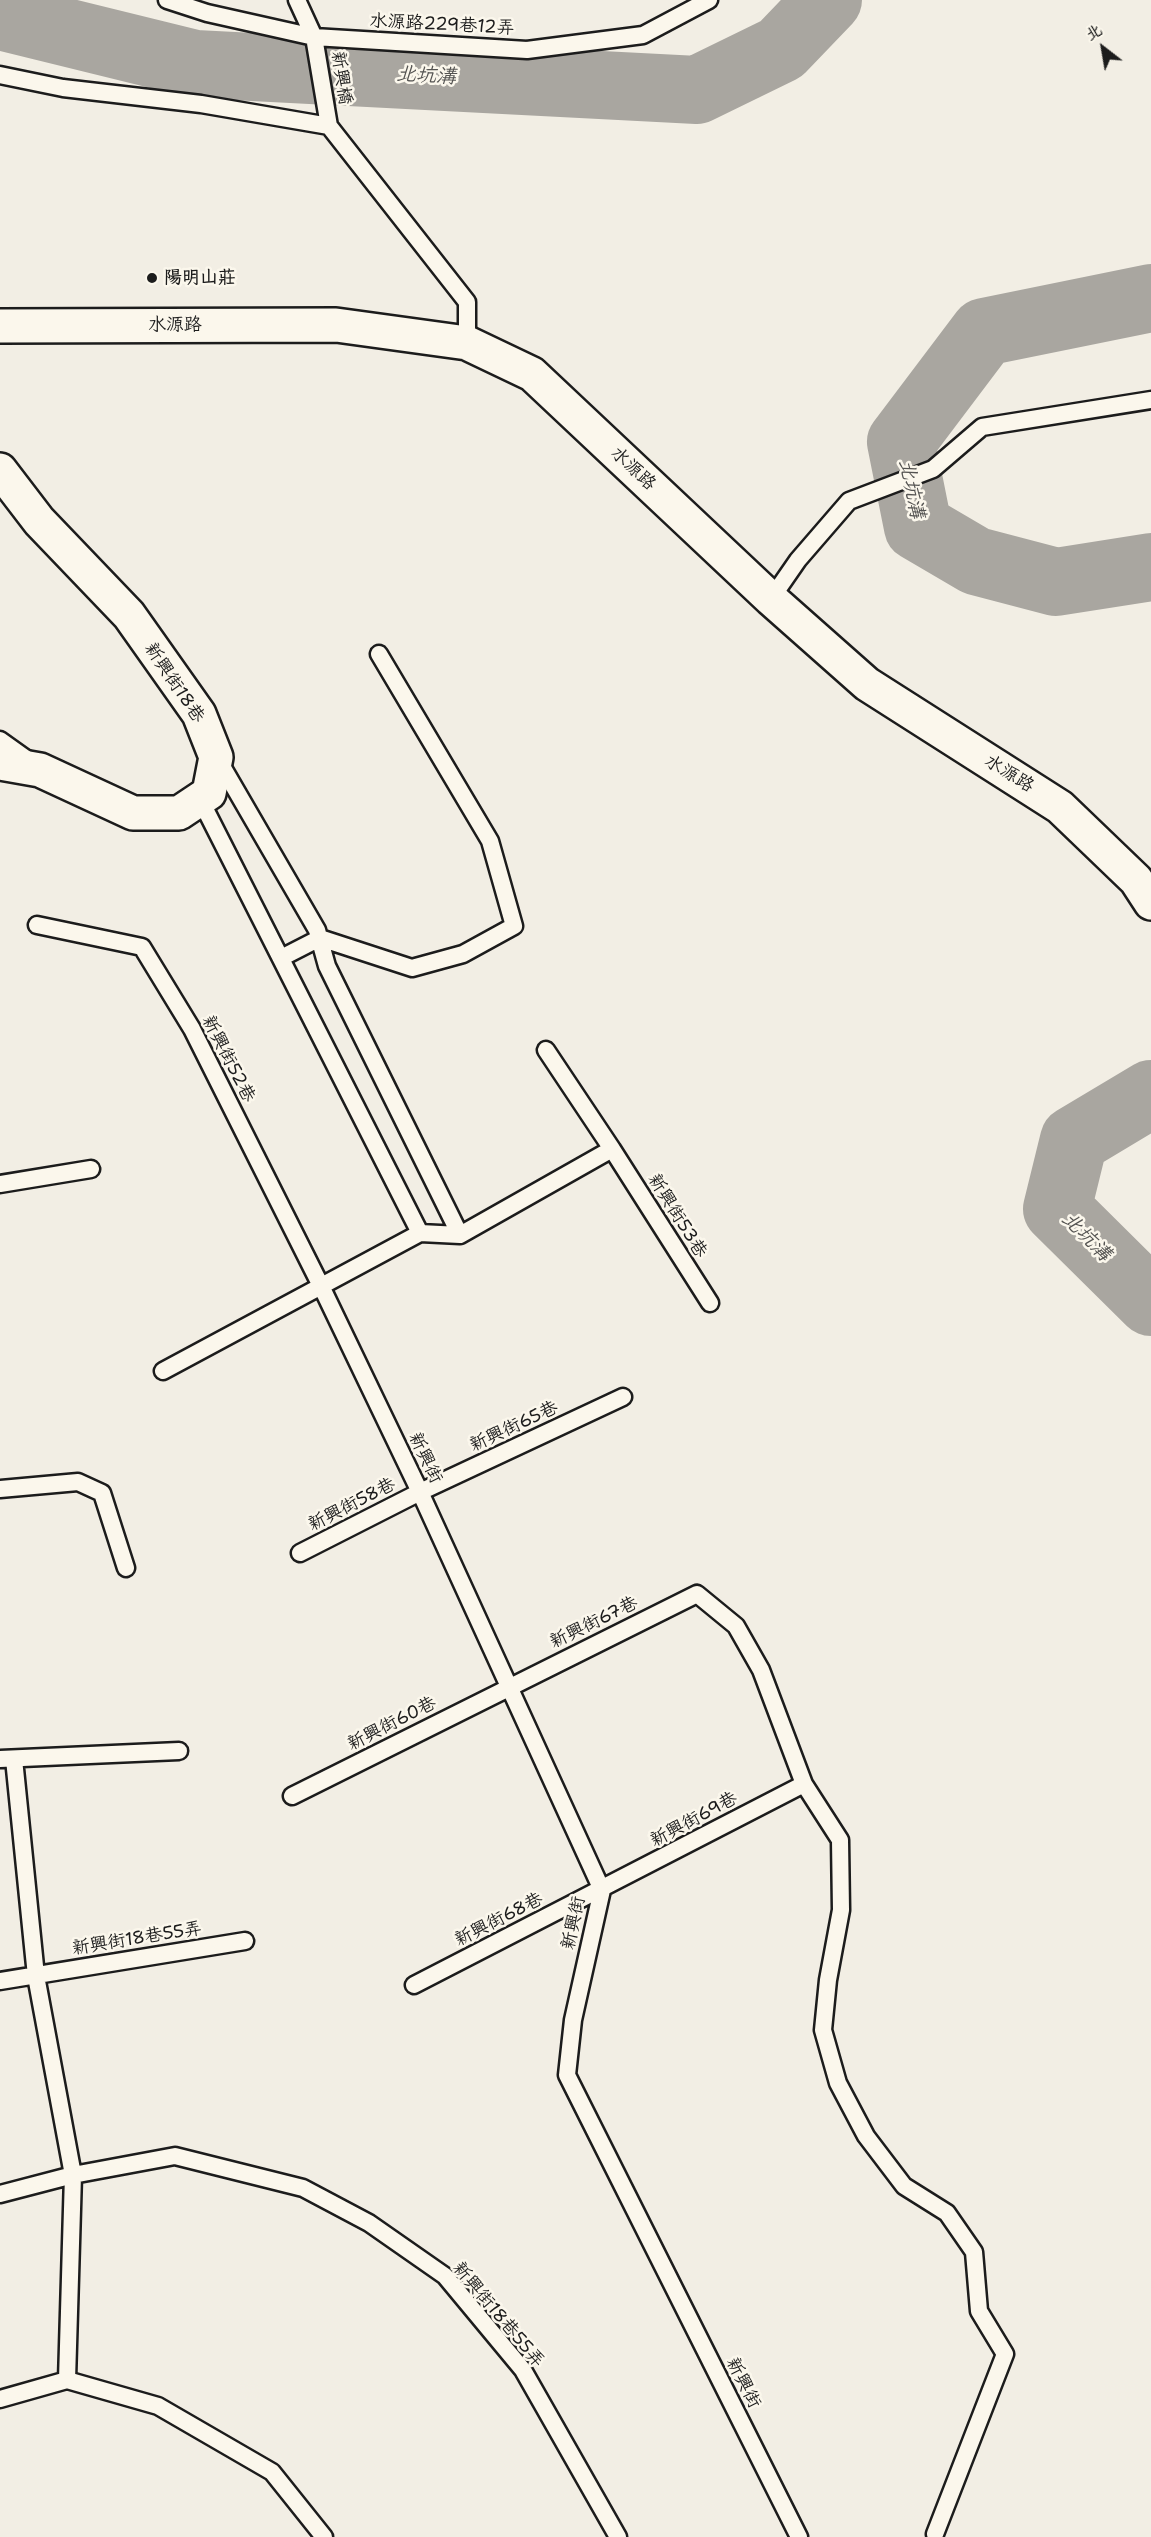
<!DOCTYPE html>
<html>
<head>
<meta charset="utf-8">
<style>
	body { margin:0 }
	#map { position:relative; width:1151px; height:2537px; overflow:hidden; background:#f2eee4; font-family:"Shantell Sans","LXGW WenKai TC",sans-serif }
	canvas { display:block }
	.north { position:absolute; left:1073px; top:18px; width:60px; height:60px; -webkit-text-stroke:4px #fbf7ec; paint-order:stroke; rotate:329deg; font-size:16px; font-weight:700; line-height:24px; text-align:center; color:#1c1c1c }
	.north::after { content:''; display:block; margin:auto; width:21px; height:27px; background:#1c1c1c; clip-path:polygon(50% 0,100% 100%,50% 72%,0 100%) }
</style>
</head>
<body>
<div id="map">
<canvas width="1151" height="2537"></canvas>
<div class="north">北</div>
</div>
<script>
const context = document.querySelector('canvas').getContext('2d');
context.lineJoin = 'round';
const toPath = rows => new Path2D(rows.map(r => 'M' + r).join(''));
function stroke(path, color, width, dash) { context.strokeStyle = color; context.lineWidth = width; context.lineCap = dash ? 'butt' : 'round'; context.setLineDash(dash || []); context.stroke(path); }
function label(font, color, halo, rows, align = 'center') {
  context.font = font + ' "Shantell Sans","LXGW WenKai TC",sans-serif'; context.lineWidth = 5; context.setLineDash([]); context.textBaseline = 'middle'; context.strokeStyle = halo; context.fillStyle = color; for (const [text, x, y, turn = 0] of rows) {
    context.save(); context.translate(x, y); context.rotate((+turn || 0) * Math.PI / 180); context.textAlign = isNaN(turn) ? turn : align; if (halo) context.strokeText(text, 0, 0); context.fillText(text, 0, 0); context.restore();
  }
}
stroke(toPath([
	[0,16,195,64,697,90,781,49,828,0],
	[1151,298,984,332,901,442,918,527,976,561,1056,582,1151,567],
	[1151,1094,1074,1140,1057,1209,1151,1302]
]), '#a9a6a0', 68);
const lane = toPath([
	[167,0,207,13,314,37,527,50,643,35,709,0],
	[297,0,314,37,329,126],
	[0,75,63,88,201,104,329,126,467,302,467,343],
	[771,599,798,560,849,501,933,469,982,427,1151,400],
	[0,740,28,760],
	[219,761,317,930,327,966,460,1235],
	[200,799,420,1233],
	[37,925,142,947,192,1029,322,1288,420,1492,602,1890,573,2020,567,2075,799,2537],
	[281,958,320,938,412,968,463,954,514,926,490,841,379,654],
	[546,1050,612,1149],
	[0,1184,91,1169],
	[460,1235,612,1149,710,1303],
	[163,1371,420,1233,460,1235],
	[0,1489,78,1482,102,1493,126,1568],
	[300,1553,420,1492,623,1397],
	[0,1759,179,1751],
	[14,1759,36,1976,73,2175,67,2380],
	[292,1796,697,1594,736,1626,761,1670,804,1784,840,1840,841,1910,828,1980,823,2030,838,2083,866,2136,904,2186,947,2213,974,2252,979,2311,1005,2354,935,2534],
	[0,1981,245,1941],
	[414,1985,804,1784],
	[0,2194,73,2175,175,2156,303,2188,369,2223,445,2276,523,2370,618,2537],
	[0,2399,67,2380,158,2406,272,2472,324,2537]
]);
const secondary = toPath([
	[0,326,336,325,467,343,532,374,771,599,867,684,1060,807,1136,880,1151,903],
	[0,470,39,521,129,615,199,714,216,757,209,793,179,813,133,813,40,770,0,763]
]);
stroke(lane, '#1c1c1c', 21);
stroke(secondary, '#1c1c1c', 38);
stroke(lane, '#fbf7ec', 16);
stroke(secondary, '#fbf7ec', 33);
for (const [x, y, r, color] of [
	[152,278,6,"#1c1c1c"]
]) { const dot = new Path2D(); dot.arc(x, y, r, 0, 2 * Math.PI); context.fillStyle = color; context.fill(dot); stroke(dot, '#fbf7ec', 2); }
label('18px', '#1c1c1c', '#fbf7ec', [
	["水源路229巷12弄",442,25,3],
	["新興橋",341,78,81],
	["水源路",175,325],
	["水源路",633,469,43],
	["新興街18巷",174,683,56],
	["水源路",1009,774,32],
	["新興街52巷",228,1059,63],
	["新興街53巷",677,1216,58],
	["新興街65巷",514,1427,-25],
	["新興街",425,1458,64],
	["新興街58巷",352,1505,-27],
	["新興街67巷",594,1623,-26],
	["新興街60巷",392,1724,-27],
	["新興街69巷",694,1820,-28],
	["新興街68巷",499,1920,-27],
	["新興街",574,1923,-78],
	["新興街18巷55弄",137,1939,-9],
	["新興街18巷55弄",498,2315,50],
	["新興街",743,2383,63]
]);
label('bold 18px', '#1c1c1c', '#fbf7ec', [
	["陽明山莊",164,278]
], 'left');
label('italic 20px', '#545351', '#fbf7ec', [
	["北坑溝",426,76,3],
	["北坑溝",911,489,78],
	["北坑溝",1086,1237,45]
]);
</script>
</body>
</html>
